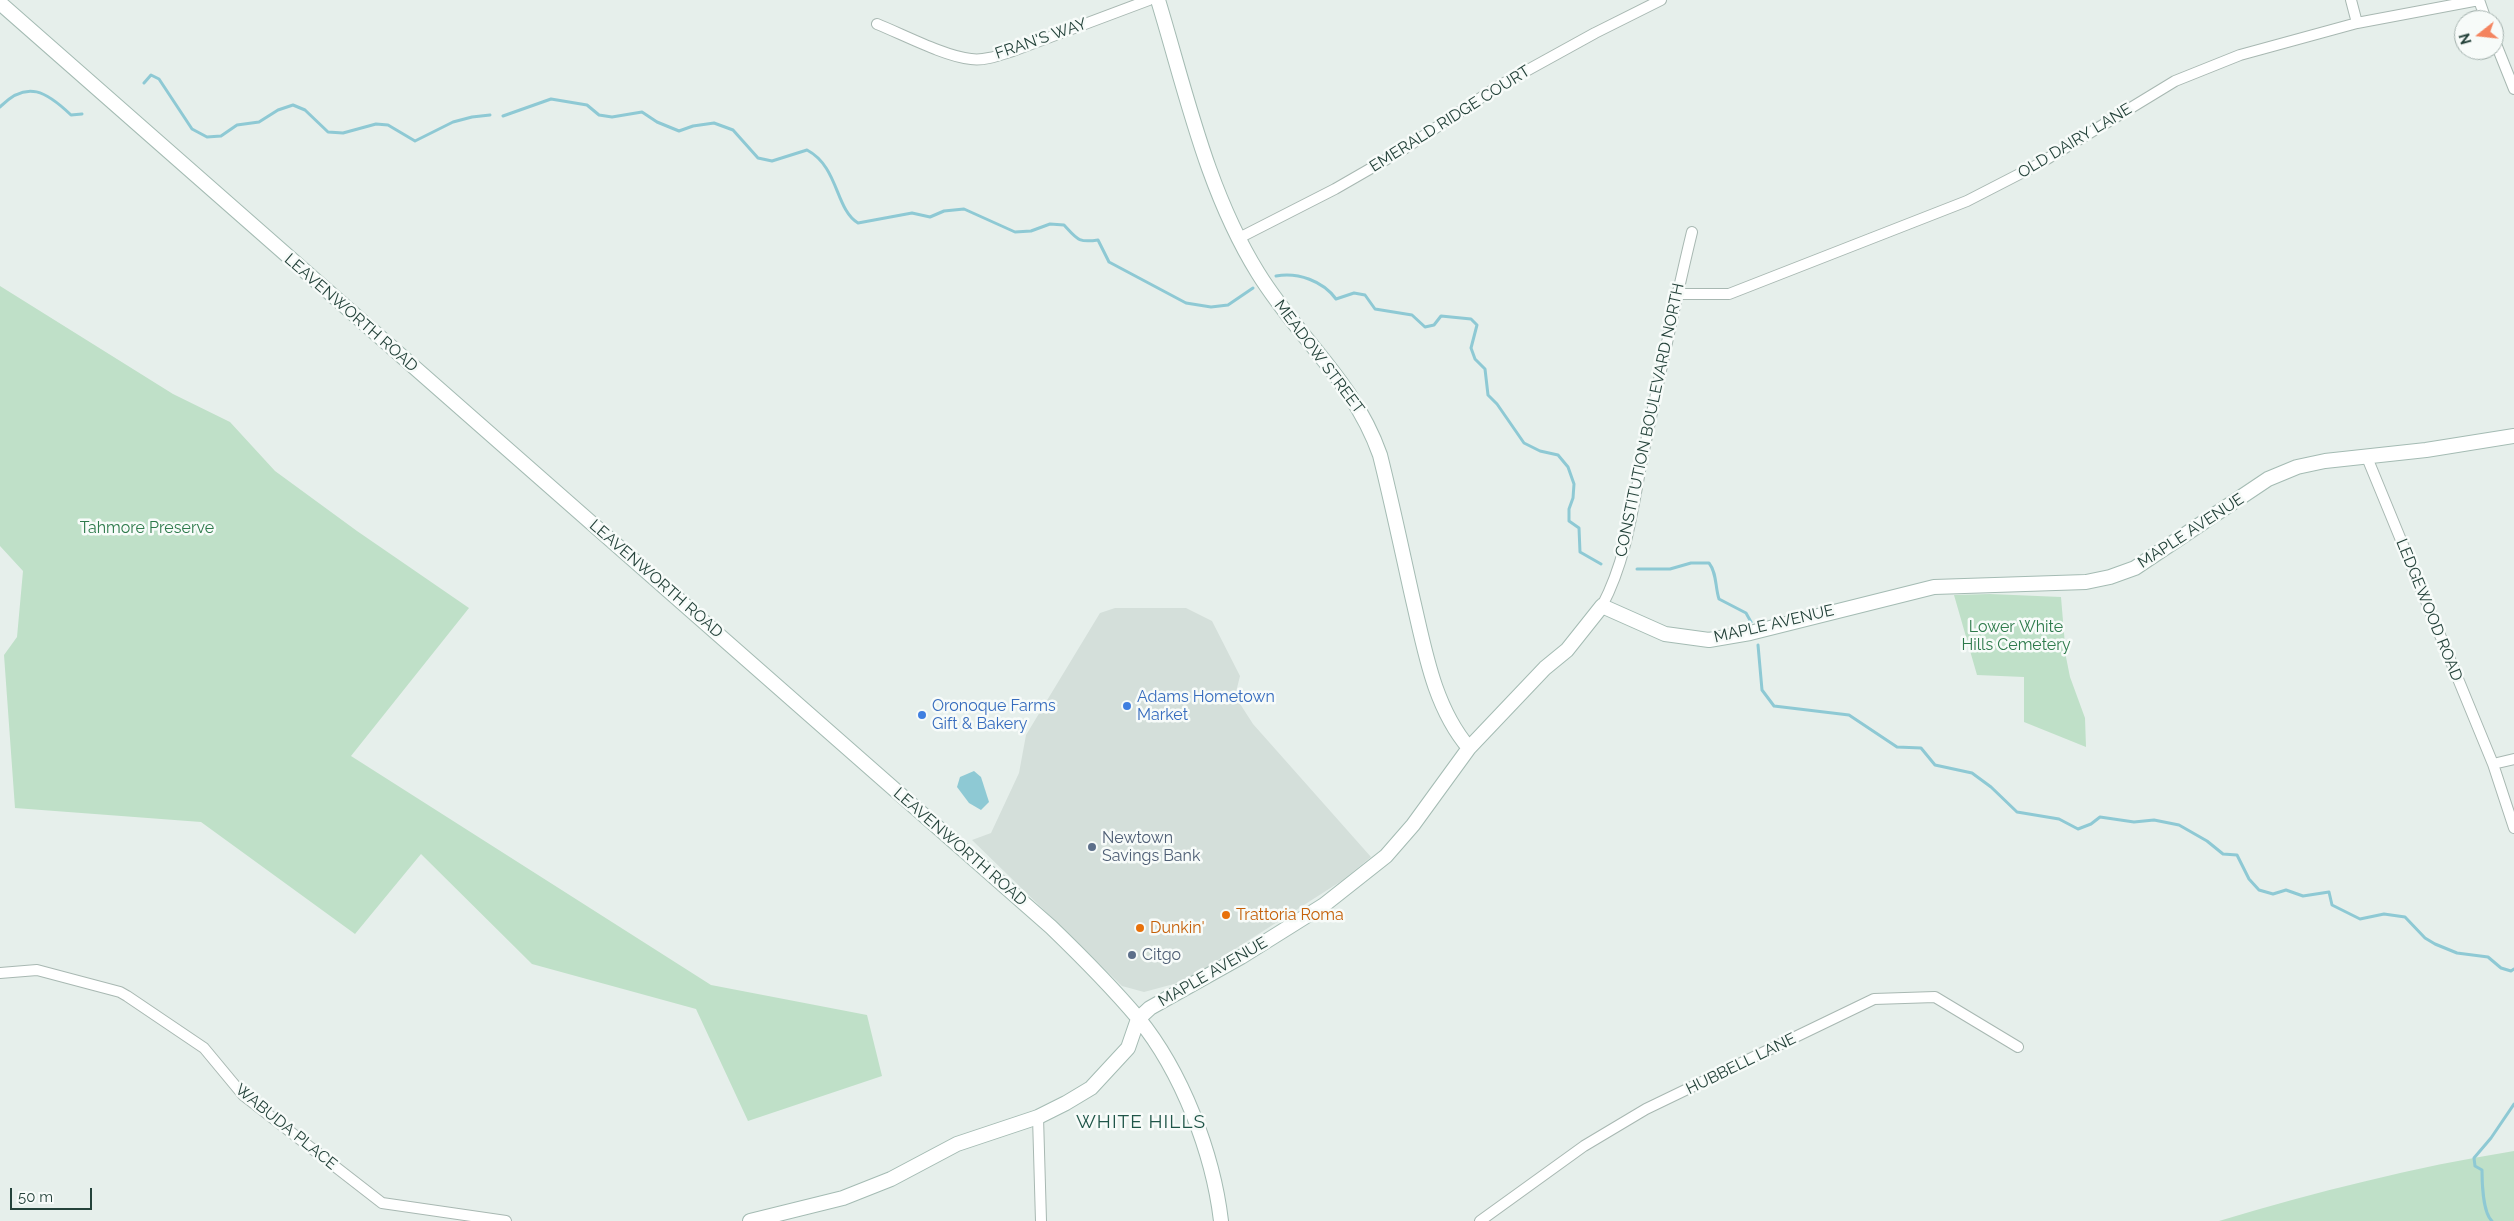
<!DOCTYPE html>
<style>
body{margin:0}
#map{position:relative;width:2514px;height:1221px;overflow:hidden;background:#e6efeb;font-family:Raleway,sans-serif}
canvas{display:block}
.north{position:absolute;left:2454px;top:10px;width:50px;height:50px;box-sizing:border-box;background:#f7fbf9;border:1px solid #a3b1ad;border-radius:50%;rotate:254deg;font-size:14px;font-weight:700;line-height:20px;text-align:center;color:#24423a}
.north::after{content:'';display:block;margin:auto;width:18px;height:22px;background:#f4845f;clip-path:polygon(50% 0,100% 100%,50% 72%,0 100%)}
.scale{position:absolute;left:10px;top:1188px;width:82px;height:22px;box-sizing:border-box;border:2px solid #24423a;border-top:0;padding-left:6px;font-size:15px;line-height:18px;white-space:nowrap;color:#24423a;-webkit-text-stroke:4px #f7fbf9;paint-order:stroke}
</style>
<div id="map">
<canvas width="2514" height="1221"></canvas>
<div class="north">N</div>
<div class="scale">50 m</div>
</div>
<script>
const c = document.querySelector('canvas').getContext('2d');
c.lineJoin = 'round';
function fill(path, color) { c.fillStyle = color; c.fill(path, 'evenodd'); }
function trace(path, color, width, dash) { c.strokeStyle = color; c.lineWidth = width; c.lineCap = dash ? 'butt' : 'round'; c.setLineDash(dash || []); c.stroke(path); }
function label(font, color, halo, rows, align = 'center') {
  c.font = font + ' Raleway,sans-serif'; c.lineWidth = 5; c.setLineDash([]); c.textBaseline = 'middle'; c.strokeStyle = halo; c.fillStyle = color; for (const [text, x, y, turn = 0] of rows) {
    c.save(); c.translate(x, y); c.rotate((+turn || 0) * Math.PI / 180); c.textAlign = isNaN(turn) ? turn : align; if (halo) c.strokeText(text, 0, 0); c.fillText(text, 0, 0); c.restore();
  }
}
const built = new Path2D(`
 M1115 608H1186L1212 621 1240 676 1235 696 1253 724 1371 857 1343 880 1185 981 1144 992 1122 986 972 840 991 833 1019 773 1026 735 1100 613Z`);
const green = new Path2D(`
 M0 286 173 394 230 422 275 471 357 531 469 608 351 756 711 985 867 1015 882 1076 748 1121 696 1009 532 964 421 854 355 934 201 822 15 808 4 655 17 637 23 571 0 546Z
 M1990 594 2061 597 2066 657 2070 677 2085 718 2086 747 2024 722V677L1977 675 1954 595Z
 M2514 1151V1221H2219C2316 1192 2414 1167 2514 1151Z`);
const water = new Path2D(`
 M974 771 981 777 989 802 981 810 969 803 957 787 960 777Z`);
const stream = new Path2D(`
 M144 83 151 75 159 79 192 129 207 137 221 136 237 125 259 122 278 110 293 105 305 110 328 132 343 133 376 124 388 125 415 141 453 122 472 117 490 115
 M0 107C27 79 47 92 71 115L82 114
 M503 116 551 99 587 105 599 115 612 117 642 112 657 122 679 131 693 126 714 123 733 130 758 158 772 161 807 150C839 167 835 209 858 223L912 213 930 217 944 211 964 209 1015 232 1031 231 1050 224 1064 225C1077 239 1078 243 1098 240L1109 262 1186 303 1211 307 1228 305 1253 288
 M1276 276C1298 272 1323 281 1336 299L1354 293 1365 295 1375 309 1412 315 1425 327 1434 325 1441 316 1471 319 1477 325 1471 348 1475 359 1485 369 1488 395 1497 404 1524 443 1540 451 1558 455 1568 467 1574 484 1573 498 1569 509V521L1579 528 1580 552 1601 564
 M1637 569H1670L1691 563H1709C1717 573 1715 587 1719 599L1746 613 1751 622
 M1758 645 1762 690 1774 706 1849 715 1897 747 1921 748 1935 765 1972 773 1991 787 2017 812 2059 819 2078 829 2091 824 2100 817 2134 822 2154 820 2179 825 2207 841 2223 854 2237 855 2249 879 2259 890 2273 894 2286 890 2303 896 2329 892 2332 905 2360 919 2384 914 2405 917 2425 938 2435 944 2457 953 2488 957 2501 968 2511 971 2514 969
 M2492 1221C2483 1213 2482 1182 2482 1170L2475 1166 2474 1158 2491 1138 2514 1104`);
const street = new Path2D(`
 M2351 0 2357 23
 M877 24C902 34 946 57 971 59 985 61 1000 55 1013 51L1149 0
 M2494 39 2514 89
 M1239 238 1335 189 1401 151 1497 87 1595 33 1661 0
 M1677 294H1729L1967 201 2037 165 2175 81 2240 55 2357 23 2479 0 2486 20
 M2366 455 2493 764 2514 828
 M1602 606C1627 559 1633 506 1643 455 1659 381 1674 306 1692 232
 M2493 764 2514 759
 M0 973 37 970 120 992 127 996 204 1048 243 1095 382 1203 506 1221
 M1038 1117 1041 1221
 M1480 1221 1584 1146 1646 1109 1874 999 1935 997 2018 1047`);
const secondary = new Path2D(`
 M1158 0C1186 92 1207 191 1258 273 1298 338 1354 381 1380 455 1392 503 1402 551 1413 600 1425 651 1434 707 1469 748
 M0 3 1051 927C1081 956 1111 986 1138 1018 1182 1072 1213 1153 1221 1221
 M750 1221 843 1198 891 1179 957 1144 1038 1117 1066 1103 1091 1088 1128 1048 1138 1019 1150 1008 1241 957 1324 905 1386 856 1413 825 1469 748 1545 668 1567 650 1602 606 1665 634 1709 640 1750 633 1934 587 2086 582 2110 577 2135 568 2268 479 2297 467 2325 461 2426 450 2514 436`);
const markers = [
 [1127,706,5,"#3f7fe0"],
 [922,715,5,"#3f7fe0"],
 [1092,847,5,"#5c6f8a"],
 [1226,915,5,"#e8710a"],
 [1140,928,5,"#e8710a"],
 [1132,955,5,"#5c6f8a"]
];
const streetNames = [
 ["FRAN'S WAY",1041,39,-19],
 ["EMERALD RIDGE COURT",1450,119,-32],
 ["OLD DAIRY LANE",2075,141,-31],
 ["LEAVENWORTH ROAD",351,313,41],
 ["MEADOW STREET",1319,357,53],
 ["CONSTITUTION BOULEVARD NORTH",1650,420,-78],
 ["MAPLE AVENUE",2191,531,-33],
 ["LEAVENWORTH ROAD",656,579,41],
 ["LEDGEWOOD ROAD",2429,610,68],
 ["MAPLE AVENUE",1774,624,-13],
 ["LEAVENWORTH ROAD",960,847,41],
 ["MAPLE AVENUE",1213,972,-30],
 ["HUBBELL LANE",1741,1064,-26],
 ["WABUDA PLACE",286,1127,39]
];
const parkNames = [
 ["Tahmore Preserve",147,528],
 ["Lower White",2016,627],
 ["Hills Cemetery",2016,645]
];
const shopNames = [
 ["Adams Hometown",1137,697],
 ["Market",1137,715],
 ["Oronoque Farms",932,706],
 ["Gift & Bakery",932,724]
];
const serviceNames = [
 ["Newtown",1102,838],
 ["Savings Bank",1102,856],
 ["Citgo",1142,955]
];
const foodNames = [
 ["Trattoria Roma",1236,915],
 ["Dunkin'",1150,928]
];
const quarterNames = [
 ["WHITE HILLS",1141,1122]
];
fill(built, '#d4dfda');
fill(green, '#bfe0c8');
fill(water, '#8ec9d4');
trace(stream, '#8ec9d4', 3);
trace(street, '#a8b8b2', 12);
trace(secondary, '#a4bbb3', 16);
trace(street, '#fff', 10);
trace(secondary, '#fff', 14);
for (const [x, y, r, color] of markers) { const dot = new Path2D(); dot.arc(x, y, r, 0, 2 * Math.PI); c.fillStyle = color; c.fill(dot); trace(dot, '#f7fbf9', 2); }
label('16px', '#24423a', '#f7fbf9', streetNames);
label('16px', '#2d7a4b', '#f7fbf9', parkNames);
label('16px', '#366cbe', '#f7fbf9', shopNames, 'left');
label('16px', '#4e5e75', '#f7fbf9', serviceNames, 'left');
label('16px', '#c56008', '#f7fbf9', foodNames, 'left');
c.letterSpacing = '1px';
label('19px', '#1f5548', '#f7fbf9', quarterNames);
c.letterSpacing = '0px';
</script>
